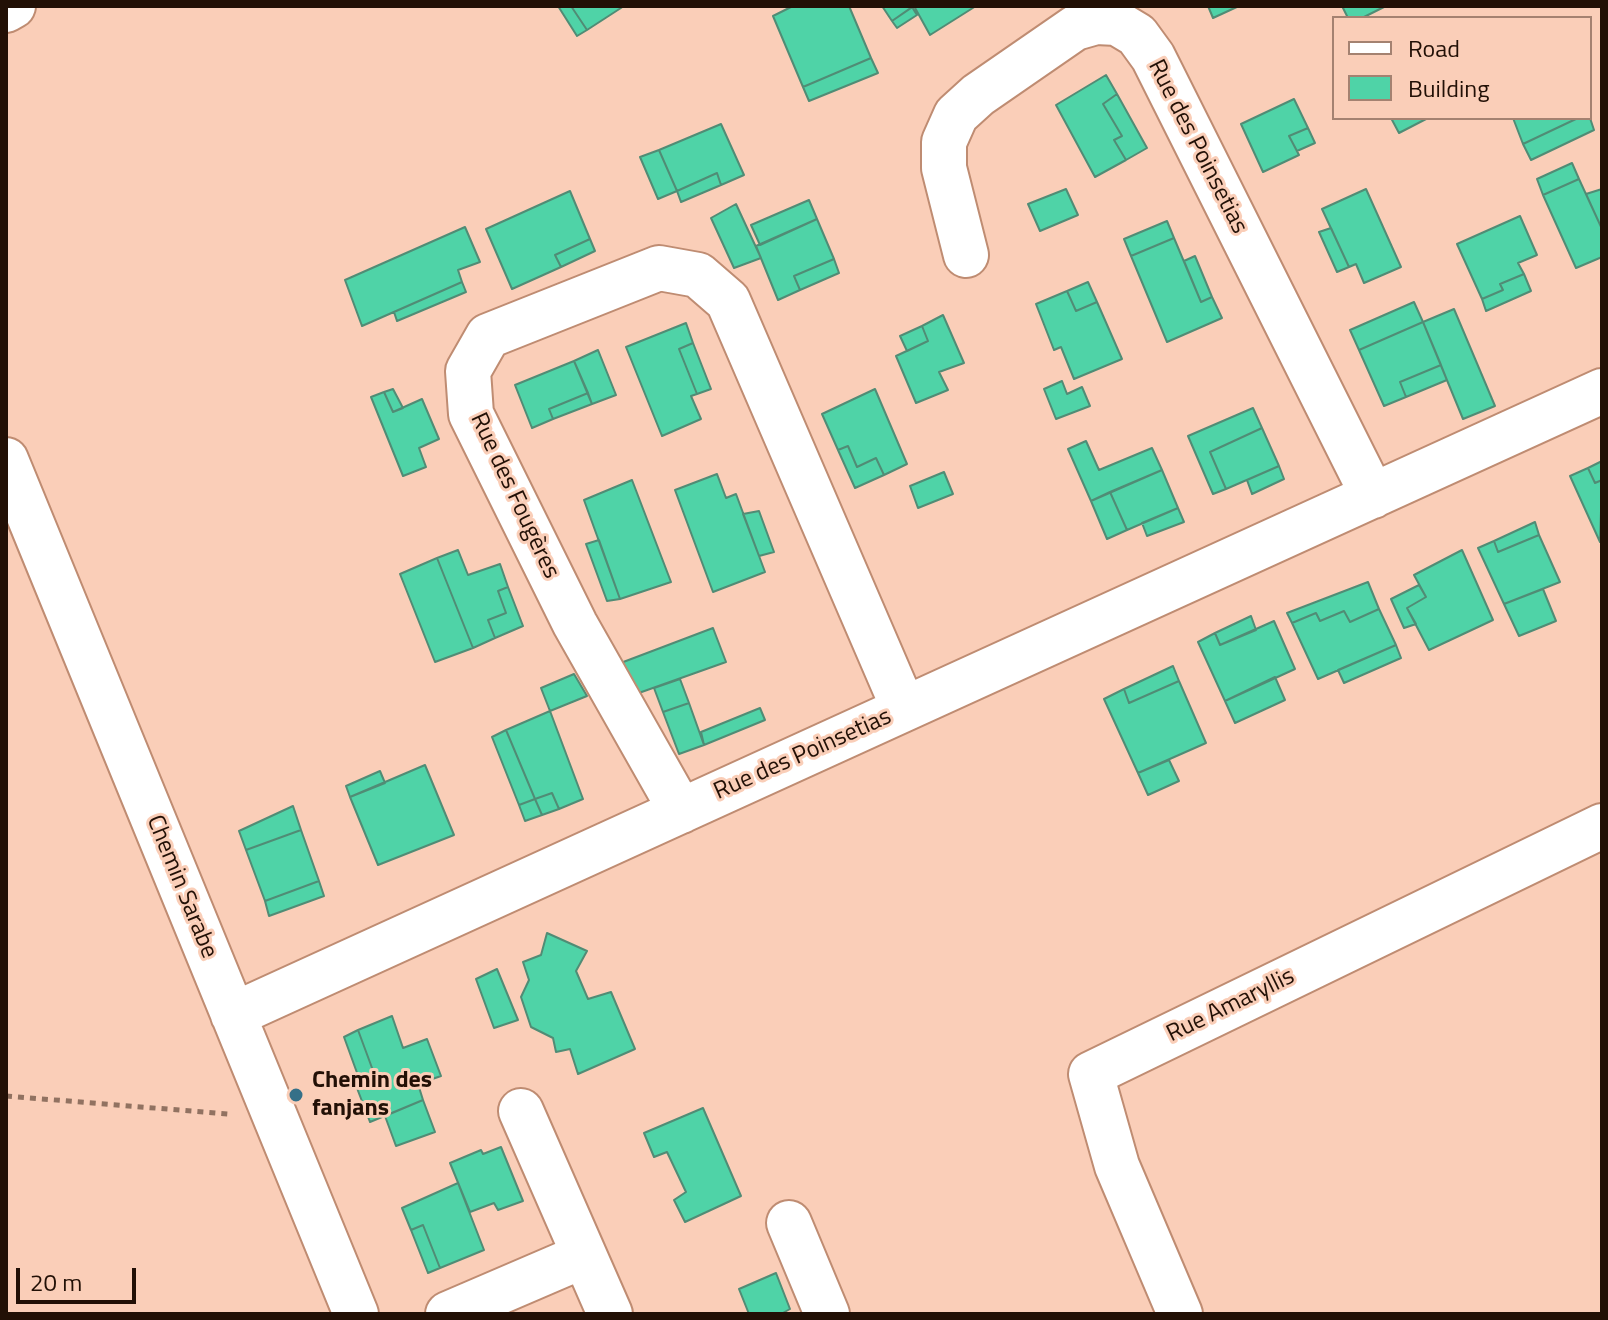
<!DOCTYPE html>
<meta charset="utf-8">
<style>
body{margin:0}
#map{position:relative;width:1608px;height:1320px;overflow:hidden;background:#faceb8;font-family:"Titillium Web",sans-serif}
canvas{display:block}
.frame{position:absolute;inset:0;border:8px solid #221006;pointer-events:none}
.legend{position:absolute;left:1332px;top:16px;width:260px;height:104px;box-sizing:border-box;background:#faceb8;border:2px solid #a48271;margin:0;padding:10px 14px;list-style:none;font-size:24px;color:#221006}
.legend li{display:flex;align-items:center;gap:16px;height:40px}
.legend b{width:40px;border:2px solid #a48271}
.scale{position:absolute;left:16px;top:1268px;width:120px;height:36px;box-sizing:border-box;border:4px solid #221006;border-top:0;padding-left:10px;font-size:24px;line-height:28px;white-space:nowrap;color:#221006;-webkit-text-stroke:6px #faceb8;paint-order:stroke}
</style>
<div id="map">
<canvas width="1608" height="1320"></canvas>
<div class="frame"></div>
<ul class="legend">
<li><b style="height:10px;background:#fff"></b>Road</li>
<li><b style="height:22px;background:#4fd3a7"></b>Building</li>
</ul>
<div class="scale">20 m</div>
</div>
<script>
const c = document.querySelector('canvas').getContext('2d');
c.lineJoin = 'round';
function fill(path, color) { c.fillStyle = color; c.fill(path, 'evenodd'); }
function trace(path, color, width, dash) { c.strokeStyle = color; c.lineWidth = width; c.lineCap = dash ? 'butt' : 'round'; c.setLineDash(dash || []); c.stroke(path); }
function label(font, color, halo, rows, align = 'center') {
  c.font = font + ' "Titillium Web",sans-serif'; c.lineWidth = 6; c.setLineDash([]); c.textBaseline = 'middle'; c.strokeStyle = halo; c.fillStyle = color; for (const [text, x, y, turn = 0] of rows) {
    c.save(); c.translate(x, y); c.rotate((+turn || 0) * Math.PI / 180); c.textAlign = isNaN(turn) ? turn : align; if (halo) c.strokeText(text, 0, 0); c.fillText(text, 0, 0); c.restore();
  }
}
const building = new Path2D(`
 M558 6H571L587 30 577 36Z
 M571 6H624L587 30Z
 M793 6H849L871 58 803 87 773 16Z
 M882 6H914L892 21Z
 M914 6H976L930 35Z
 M1208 6H1239L1213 18Z
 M1342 6H1386L1362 18H1348Z
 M912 7 917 15 897 28 892 21Z
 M871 58 878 73 809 101 803 87Z
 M1106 75 1117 94 1103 104 1122 136 1114 140 1126 160 1095 177 1056 105Z
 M1117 94 1147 148 1126 160 1114 140 1122 136 1103 104Z
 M1294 99 1308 128 1289 136 1299 155 1263 172 1241 124Z
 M1391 118H1428L1399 133Z
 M1513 118H1578L1523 144Z
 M1578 118H1590L1594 130 1531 160 1523 144Z
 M721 124 744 175 721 185 717 173 677 191 659 150Z
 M1308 128 1315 143 1297 151 1289 136Z
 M659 150 677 191 658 199 640 157Z
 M1572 163 1579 179 1543 195 1537 179Z
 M717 173 721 185 681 202 677 191Z
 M1579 179 1602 229V257L1576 268 1543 195Z
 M1066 189 1078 215 1040 231 1028 204Z
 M1366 189 1401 267 1364 283 1356 264 1349 267 1322 209Z
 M1602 189V229L1586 194Z
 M570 191 590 239 555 255 561 267 512 289 486 229Z
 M809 200 817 219 760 245 751 225Z
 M736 204 761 258 734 268 711 218Z
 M1520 216 1537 255 1518 263 1524 274 1500 284 1503 290 1482 299 1457 244Z
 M817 219 834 259 794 276 800 290 778 300 756 246Z
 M1167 221 1174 238 1131 256 1124 239Z
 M465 227 480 262 458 270 462 282 362 326 345 280Z
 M1331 228 1349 267 1337 272 1319 232Z
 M1174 238 1201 302 1212 297 1222 318 1167 342 1131 256Z
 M590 239 595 251 561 267 555 255Z
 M1195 256 1212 297 1201 302 1184 261Z
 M834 259 839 273 800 290 794 276Z
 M1524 274 1531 291 1486 311 1482 299 1503 290 1500 284Z
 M462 282 466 292 397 321 394 312Z
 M1088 282 1097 302 1076 311 1067 291Z
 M1067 291 1076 311 1097 302 1122 359 1074 379 1061 347 1054 350 1036 304Z
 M1414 302 1423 322 1359 350 1350 330Z
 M1454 309 1495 406 1463 419 1423 322Z
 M943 315 964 363 939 372 948 390 916 403 896 356 928 341 922 326Z
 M1423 322 1441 365 1400 382 1406 397 1384 406 1359 350Z
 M686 323 693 343 679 349 697 394 691 396 701 419 662 436 626 347Z
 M922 326 928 341 907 351 900 336Z
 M693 343 711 389 697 394 679 349Z
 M598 350 616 395 592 404 574 361Z
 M574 361 588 393 549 409 553 419 532 428 515 385Z
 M1441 365 1447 380 1406 397 1400 382Z
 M1062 381 1067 394 1082 387 1090 406 1056 419 1044 389Z
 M393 389 403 408 393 412 384 392Z
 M875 389 907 464 884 475 876 458 857 467 848 446 838 450 822 414Z
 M384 392 393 412 422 399 439 439 419 448 426 467 403 476 371 397Z
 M588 393 592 404 553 419 549 409Z
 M1253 408 1262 428 1210 452 1226 489 1213 494 1188 436Z
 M1262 428 1279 466 1226 489 1210 452Z
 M1086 441 1099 470 1152 448 1162 470 1091 501 1068 449Z
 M848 446 857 467 876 458 884 475 855 488 838 450Z
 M1602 461V480L1595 483 1588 468Z
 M1279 466 1284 479 1252 494 1247 480Z
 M1588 468 1595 483 1602 480 1600 542 1570 476Z
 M1162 470 1178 508 1127 530 1110 492Z
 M944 472 953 494 918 508 910 486Z
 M717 474 726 498 736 494 765 572 713 592 675 490Z
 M632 480 671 582 620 599 584 500Z
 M1110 492 1127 530 1107 539 1091 501Z
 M1178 508 1184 522 1147 536 1142 523Z
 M759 511 774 552 759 556 743 514Z
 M1535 522 1539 535 1498 552 1494 541Z
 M1539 535 1560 582 1504 604 1478 548 1494 541 1498 552Z
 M599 540 620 599 607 601 586 544Z
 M458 550 468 575 500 564 508 587 498 591 506 613 488 620 495 638 473 648 437 558Z
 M1462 550 1493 620 1429 650 1407 608 1426 597 1414 575Z
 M437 558 473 648 435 662 400 574Z
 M1368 582 1379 609 1350 622 1344 611 1320 621 1316 613 1292 623 1287 613Z
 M1419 585 1426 597 1407 608 1416 624 1404 628 1391 599Z
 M508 587 523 626 495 638 488 620 506 613 498 591Z
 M1543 589 1556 621 1519 636 1504 604Z
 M1379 609 1396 645 1318 679 1292 623 1316 613 1320 621 1344 611 1350 622Z
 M1251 616 1256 630 1220 645 1215 633Z
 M1274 621 1295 669 1225 701 1198 642 1215 633 1220 645Z
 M713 628 726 662 636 694 618 664Z
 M1396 645 1401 658 1344 683 1338 670Z
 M1173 666 1179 681 1129 703 1124 689Z
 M574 674 587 696 550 711 541 688Z
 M1275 677 1285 700 1235 723 1225 701Z
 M680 679 689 703 663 712 654 688Z
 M1179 681 1206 743 1138 773 1104 699 1124 689 1129 703Z
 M689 703 704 745 679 754 663 712Z
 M760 708 765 720 704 745 701 732Z
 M550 711 583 799 559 809 552 793 535 799 506 730Z
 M506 730 535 799 519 805 492 737Z
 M1169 760 1179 781 1148 795 1138 773Z
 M425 765 454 835 378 865 350 797Z
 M380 771 385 783 350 797 346 786Z
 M552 793 559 809 542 815 535 799Z
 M535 799 542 815 525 821 519 805Z
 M293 806 301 830 246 850 239 831Z
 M301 830 319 881 265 901 246 850Z
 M319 881 324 896 269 916 265 901Z
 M547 933 587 951 576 971 588 999 611 992 635 1049 578 1074 570 1049 556 1052 553 1038 531 1027 521 997 529 980 523 962 541 955Z
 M497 969 518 1020 494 1028 476 979Z
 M392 1016 403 1048 427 1039 441 1076 418 1084 423 1100 370 1122 355 1083 375 1076 358 1030Z
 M358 1030 375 1076 360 1081 344 1037Z
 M423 1100 435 1132 396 1146 385 1116Z
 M703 1108 741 1196 685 1222 674 1200 686 1192 667 1152 654 1157 644 1133Z
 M501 1147 523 1201 498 1210 494 1203 470 1212 450 1163 481 1150 483 1154Z
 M458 1183 484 1250 440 1268 423 1225 411 1230 402 1208Z
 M423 1225 440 1268 428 1273 411 1230Z
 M776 1273 790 1309 781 1314H749L739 1289Z`);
const path = new Path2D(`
 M6 1096 228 1114`);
const minor = new Path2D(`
 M6 10 13 6
 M966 255 944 168V142L956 115 978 95 1075 28 1096 22 1117 23 1137 35 1153 57 1373 496
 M6 460 356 1314
 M681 811 575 624 471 414 468 371 488 336 659 268 698 275 728 301 904 709
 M233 1015 1602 391
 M521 1111 610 1314
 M789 1223 827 1314
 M448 1314 583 1256
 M1180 1314 1117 1166 1091 1074 1602 826`);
const markers = [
 [296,1095,8,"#357088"]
];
const streetNames = [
 ["Rue des Poinsetias",1197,147,63],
 ["Rue des Fougères",514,496,65],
 ["Rue des Poinsetias",803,755,-24],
 ["Chemin Sarabe",181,887,68],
 ["Rue Amaryllis",1231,1006,-26]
];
const poiNames = [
 ["Chemin des",312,1081],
 ["fanjans",312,1109]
];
fill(building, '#4fd3a7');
trace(building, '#508c75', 2);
trace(minor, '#bf8c72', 48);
trace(path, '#917261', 5, [6, 6]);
trace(minor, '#fff', 44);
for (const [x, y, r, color] of markers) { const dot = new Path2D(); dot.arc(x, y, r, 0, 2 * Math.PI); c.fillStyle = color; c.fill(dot); trace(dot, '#faceb8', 3); }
label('24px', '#221006', '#faceb8', streetNames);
label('bold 24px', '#221006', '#faceb8', poiNames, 'left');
</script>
